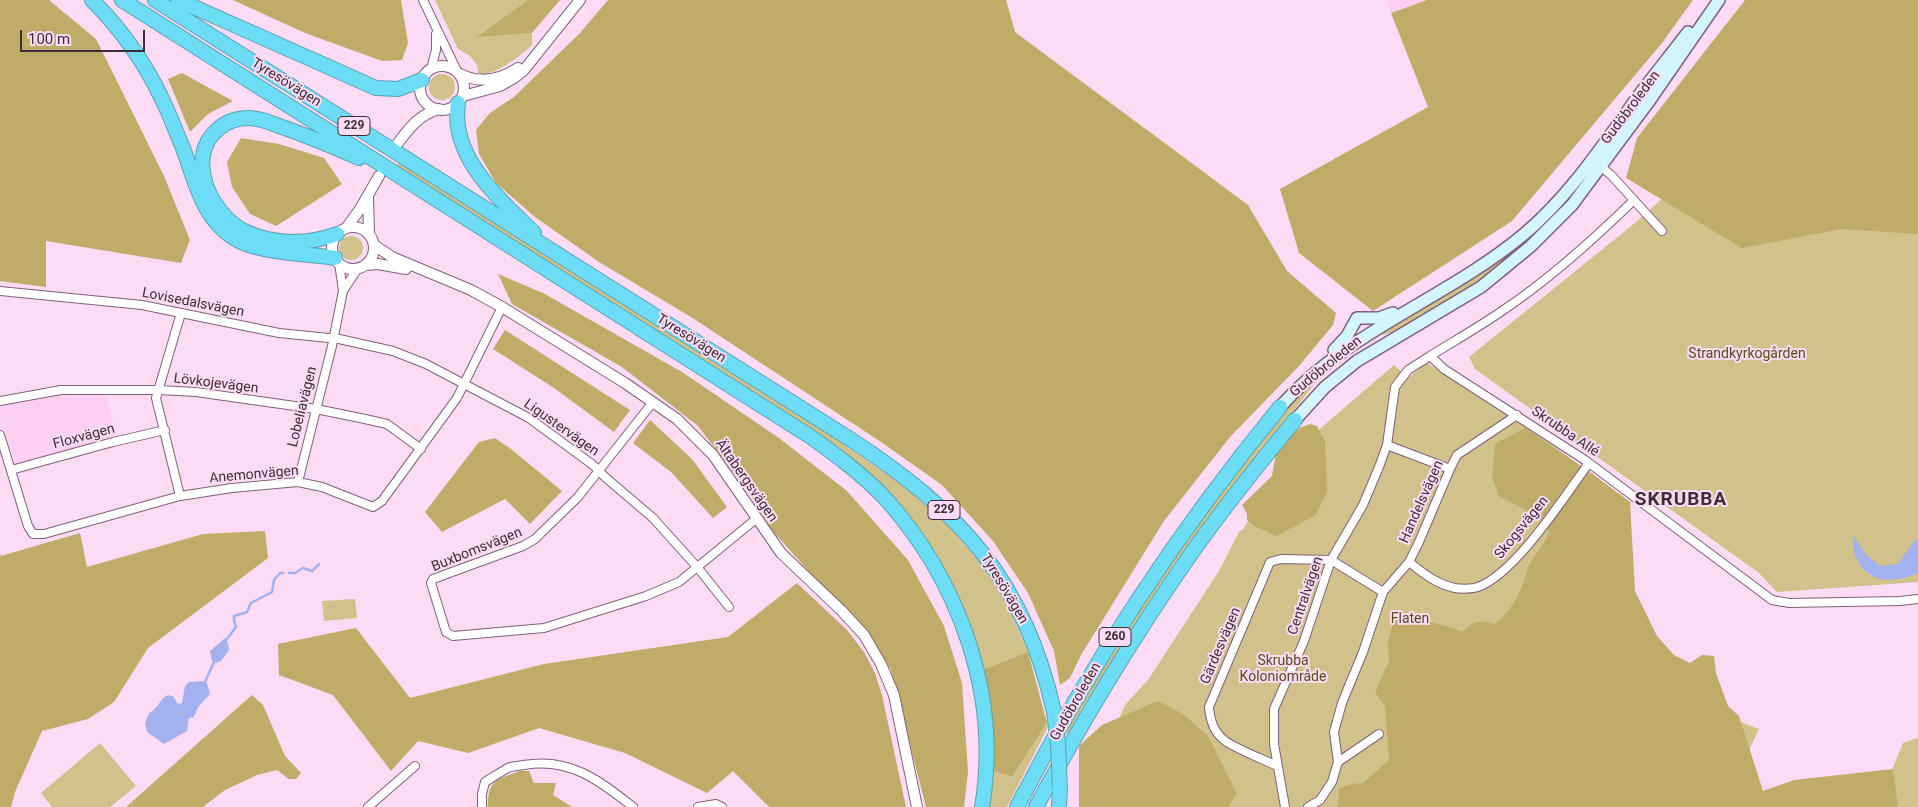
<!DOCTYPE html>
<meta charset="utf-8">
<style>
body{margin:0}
#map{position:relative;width:1918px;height:807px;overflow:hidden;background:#fbdcf4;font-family:Roboto,sans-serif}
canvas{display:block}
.scale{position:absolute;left:20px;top:30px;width:125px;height:22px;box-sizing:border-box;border:2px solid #3c2e39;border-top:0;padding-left:6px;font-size:15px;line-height:18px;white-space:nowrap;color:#3c2e39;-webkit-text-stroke:4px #fbdcf4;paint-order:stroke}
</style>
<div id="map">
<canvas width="1918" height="807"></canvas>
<div class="scale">100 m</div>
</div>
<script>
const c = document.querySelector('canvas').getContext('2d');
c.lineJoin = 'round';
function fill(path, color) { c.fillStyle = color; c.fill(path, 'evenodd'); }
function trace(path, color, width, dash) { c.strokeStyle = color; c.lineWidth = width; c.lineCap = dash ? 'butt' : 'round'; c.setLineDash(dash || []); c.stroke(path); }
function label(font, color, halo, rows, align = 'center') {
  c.font = font + ' Roboto,sans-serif'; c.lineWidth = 4; c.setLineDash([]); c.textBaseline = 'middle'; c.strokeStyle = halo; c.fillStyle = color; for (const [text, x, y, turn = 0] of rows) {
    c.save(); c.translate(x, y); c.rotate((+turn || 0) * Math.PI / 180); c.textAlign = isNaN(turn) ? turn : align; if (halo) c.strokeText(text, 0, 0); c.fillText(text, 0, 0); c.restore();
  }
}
const built = new Path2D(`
 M1386 0H1427L1391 13Z
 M62 392H105L117 436 15 465 0 417V407Z`);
const green = new Path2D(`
 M435 0H528L477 36 532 33V45C515 60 501 71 479 76L477 65 470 56 458 49Z
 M1918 0V582L1777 592 1759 573 1475 369 1469 357 1635 223 1676 186Z
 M429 87a13 13 0 1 1 26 0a13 13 0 1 1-26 0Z
 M400 162 824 431 901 484 946 523 982 565 1009 608 1028 652 984 669 964 609 945 570 913 522 876 480 840 449 397 166Z
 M339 248a12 12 0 1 1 24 0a12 12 0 1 1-24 0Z
 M1527 241 1528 243 1481 281 1401 329 1390 333 1375 336 1388 325 1471 280Z
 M1354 349 1319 378 1174 564 1129 633 1067 736 1066 728 1124 631 1207 510 1280 415 1318 376Z
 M1427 363 1515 418 1586 470 1620 597 1699 706 1759 729 1722 807H1098L1099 764 1125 705 1148 680 1219 571 1239 532 1244 528 1254 511 1321 428 1394 365 1408 378Z
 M355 599 357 618 324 621 322 601Z
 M1047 723 1048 727 1007 807H988L994 761V771L1012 777Z
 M1918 738V807H1886L1892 770 1903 743Z
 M100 743 136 786 110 807H52L41 793Z`);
const forest = new Path2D(`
 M0 0H49L96 39 164 176 190 240 181 263 46 241V287L0 281Z
 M233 0H401L408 43 402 60 382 61 305 33Z
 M528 0H560L532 33 476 37Z
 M608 0H1006L1015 32 1248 205 1287 271 1336 313 1333 325 1299 366 1230 437 1164 521 1081 655 1070 678 1060 685 1054 651 1028 593 993 541 942 485 881 442 691 317 599 262 535 217 496 183 479 154 476 130 490 113 515 96 580 33Z
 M1427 0H1693L1662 43 1512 221 1373 311 1299 253 1280 189 1428 107 1391 13Z
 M1745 0H1918V234L1841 229 1742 248 1626 178 1637 138Z
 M182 73 233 101 208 114 190 132 168 79Z
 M241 138 279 144 324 158 342 184 276 226 250 214 232 187 227 162Z
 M498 274 543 293 682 372 779 438 847 491 908 560 944 626 962 683 968 772 964 807H926L891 670 872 638 862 625 812 575 772 530 749 493 698 426 622 367 512 304Z
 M505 330 630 410 614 432 554 388 493 349Z
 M650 420 692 459 727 507 713 518 671 472 633 443Z
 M1310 424 1317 426 1325 441 1327 492 1316 515 1276 536 1254 526 1247 520V514L1242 505 1272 476 1276 453 1299 428Z
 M1525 428 1590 472 1630 502 1635 591 1657 636 1674 655 1690 663 1702 655 1714 656 1716 673 1728 706 1739 716 1763 791 1794 780 1893 769 1898 807H1338L1339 788 1352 784 1363 783 1389 760 1385 706 1375 692 1389 661 1388 641 1393 623 1399 614C1414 614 1415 618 1427 621 1441 625 1448 625 1462 632 1475 621 1478 620 1495 624 1509 613 1518 598 1524 581 1526 576 1527 571 1529 566 1534 555 1546 543 1549 532L1538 516 1499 496 1492 477 1495 444Z
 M495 438 511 449 562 491 530 524 505 499 442 532 425 512 479 442Z
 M265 531 268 558 148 648 114 702 88 719 42 731 15 792 11 807H0V553L1 556 80 533 87 567 203 534Z
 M797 583 847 630 864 652 875 673 882 695 906 807H769L733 771 707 793 625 753 539 728 468 753 418 741 391 771 333 695 279 675 278 644 356 628 410 698 544 664 728 637Z
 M1028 652 1047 723 1012 777 994 771 991 716 984 669Z
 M252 695 263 705 285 756 301 773 296 779H289L277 770 257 775 225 790 203 807H126Z
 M1158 701 1183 714 1208 736 1237 794 1228 807H1079V746L1102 725Z
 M520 771H529L534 783H556L553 795 572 807H488C487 780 498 779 520 771Z`);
const water = new Path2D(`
 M1853 535 1866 555 1880 566 1898 564 1914 541 1918 539V573C1894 584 1866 584 1855 555 1853 549 1853 541 1853 535Z
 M225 638 227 639 229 650 221 661 215 663 212 661 210 651Z
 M202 681 207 683 210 694 198 707 194 717 189 718 187 731 164 744 147 732 145 723 149 713C159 708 159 699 168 695L174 697 177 703 180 704 182 703 185 686 189 682Z`);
const stream = new Path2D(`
 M289 573H295L303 568 312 571 319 564
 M227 639 236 627 234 620V616L247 612 251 603 272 592 274 580 280 573H283
 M205 682 214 662`);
const minor = new Path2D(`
 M423 0 457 71
 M431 69 436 50V34
 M1598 164 1611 175 1662 231
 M1634 200C1593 240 1550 279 1502 311 1479 327 1454 341 1430 356L1444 369 1585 460 1772 600 1789 603 1900 601 1918 599
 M339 263 343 291
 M0 291 142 305 279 333 339 339 393 351 426 364 529 418 593 465 605 477 653 518 698 568 729 607
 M0 401 61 390H159L196 392 316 409 365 419 387 424 421 449
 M653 402 578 497 535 539 523 546 433 579 431 583 446 632 453 636 544 628 646 596 679 582 756 519
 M0 435 28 526 33 534H44L180 496 232 488 298 482 322 487 373 507 382 501 457 398 502 307
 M1387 445 1450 469
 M11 470 113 442 165 430
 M298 482 332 346 343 291 358 268
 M180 496 156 398 181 313
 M1409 562C1423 573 1436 584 1455 588 1461 589 1472 589 1478 587 1516 573 1564 497 1589 463
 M1338 762 1334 732 1342 703 1363 652 1383 592 1409 562 1419 542 1450 469 1457 455 1517 415
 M1277 766C1265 760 1231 747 1223 739 1213 731 1210 719 1209 707L1270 562 1281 559 1331 560 1383 592
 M368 807 415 766
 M482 807V794L485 782C492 778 500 772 508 768 513 766 519 766 524 765 569 757 599 780 633 807
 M698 807 716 804 722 807
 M1285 807 1274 744V709L1304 641 1331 560 1363 505 1379 467 1387 445 1395 387 1408 370 1430 356
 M1308 807 1320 800 1332 782 1338 762 1379 734`);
const tertiary = new Path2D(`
 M420 88a22 22 0 1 1 44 0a22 22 0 1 1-44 0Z
 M460 74C480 84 500 80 518 68
 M463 96 500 86 514 78 524 70 580 0
 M398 143C410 127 419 115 439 109
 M368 197 369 234
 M332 248a21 21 0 1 1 42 0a21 21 0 1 1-42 0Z
 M347 227 360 209 379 176
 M374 245 392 257 471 290 502 307 625 383 677 419 713 455 781 553 841 610 864 635 881 664 894 695 917 807
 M365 265 378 264 406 269`);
const secondary = new Path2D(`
 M1334 350 1347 336 1357 318H1379L1393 313
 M1280 407C1348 330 1446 299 1523 235 1570 196 1604 143 1639 95 1655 74 1672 53 1688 32
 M1295 420 1325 387 1357 361 1481 287 1531 246 1572 205 1650 100 1719 0`);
const motorway = new Path2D(`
 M92 0C120 28 145 63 162 99 170 115 176 132 183 148 196 184 204 224 241 242 265 253 308 254 335 258
 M122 0 811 437C836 455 862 474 884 497 959 580 1001 695 982 807
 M155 0 850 439C960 511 1025 580 1054 712
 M178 0 376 88 398 89 422 80
 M458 103C450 158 499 198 534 233
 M337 234C307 245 274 245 244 231 211 214 184 158 218 129 226 122 237 118 249 118 260 118 271 123 282 127 308 136 334 147 359 158
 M1017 807C1090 665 1179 530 1280 407
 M1036 807C1082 722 1131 640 1186 561 1220 512 1257 466 1295 420
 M1059 807 1060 788`);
const motorwayBridge = new Path2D(`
 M1054 712 1058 743 1060 788`);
const shields = [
 [354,126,32],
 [944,510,32],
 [1115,637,32]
];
const shieldNames = [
 ["229",354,126],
 ["229",944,510],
 ["260",1115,637]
];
const streetNames = [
 ["Tyresövägen",286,83,32],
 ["Gudöbroleden",1631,108,-53],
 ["Lovisedalsvägen",193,303,11],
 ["Tyresövägen",691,339,32],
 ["Gudöbroleden",1326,367,-39],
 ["Lövkojevägen",216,384,7],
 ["Lobeliavägen",303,407,-76],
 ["Ligustervägen",561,428,35],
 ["Skrubba Allé",1565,432,34],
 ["Floxvägen",84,437,-15],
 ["Anemonvägen",254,475,-5],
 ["Ältabergsvägen",746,481,55],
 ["Handelsvägen",1422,502,-66],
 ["Skogsvägen",1522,528,-51],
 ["Buxbomsvägen",477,550,-22],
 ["Tyresövägen",1004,589,59],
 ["Centralvägen",1306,596,-71],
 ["Gärdesvägen",1221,646,-67],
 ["Gudöbroleden",1076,702,-60]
];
const parkNames = [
 ["Strandkyrkogården",1747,354],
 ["Flaten",1410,619],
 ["Skrubba",1283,661],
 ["Koloniområde",1283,677]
];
const districtNames = [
 ["SKRUBBA",1681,500]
];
fill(built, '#fdcff3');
fill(green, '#d1c18b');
fill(forest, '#bfac69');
fill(water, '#a3b2ef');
trace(stream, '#a3b2ef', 2.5);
trace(minor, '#81607a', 10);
trace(tertiary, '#81607a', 12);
trace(secondary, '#81607a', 14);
trace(motorway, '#5ca0b3', 16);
trace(minor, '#fff', 8);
trace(tertiary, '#fff', 10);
trace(secondary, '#d3f5fc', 11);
trace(motorway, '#6dddf5', 14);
trace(motorwayBridge, '#5ca0b3', 16, []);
trace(motorwayBridge, '#6dddf5', 14);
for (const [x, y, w] of shields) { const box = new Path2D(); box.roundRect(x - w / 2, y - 9.5, w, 19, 4); c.fillStyle = '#fbdcf4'; c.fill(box); trace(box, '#3c2e39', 1); }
label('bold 12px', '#3c2e39', null, shieldNames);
label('14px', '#3c2e39', '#fbdcf4', streetNames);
label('14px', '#594b18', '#fbdcf4', parkNames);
c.letterSpacing = '1px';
label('bold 19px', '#3c2e39', '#fbdcf4', districtNames);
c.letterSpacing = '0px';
</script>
